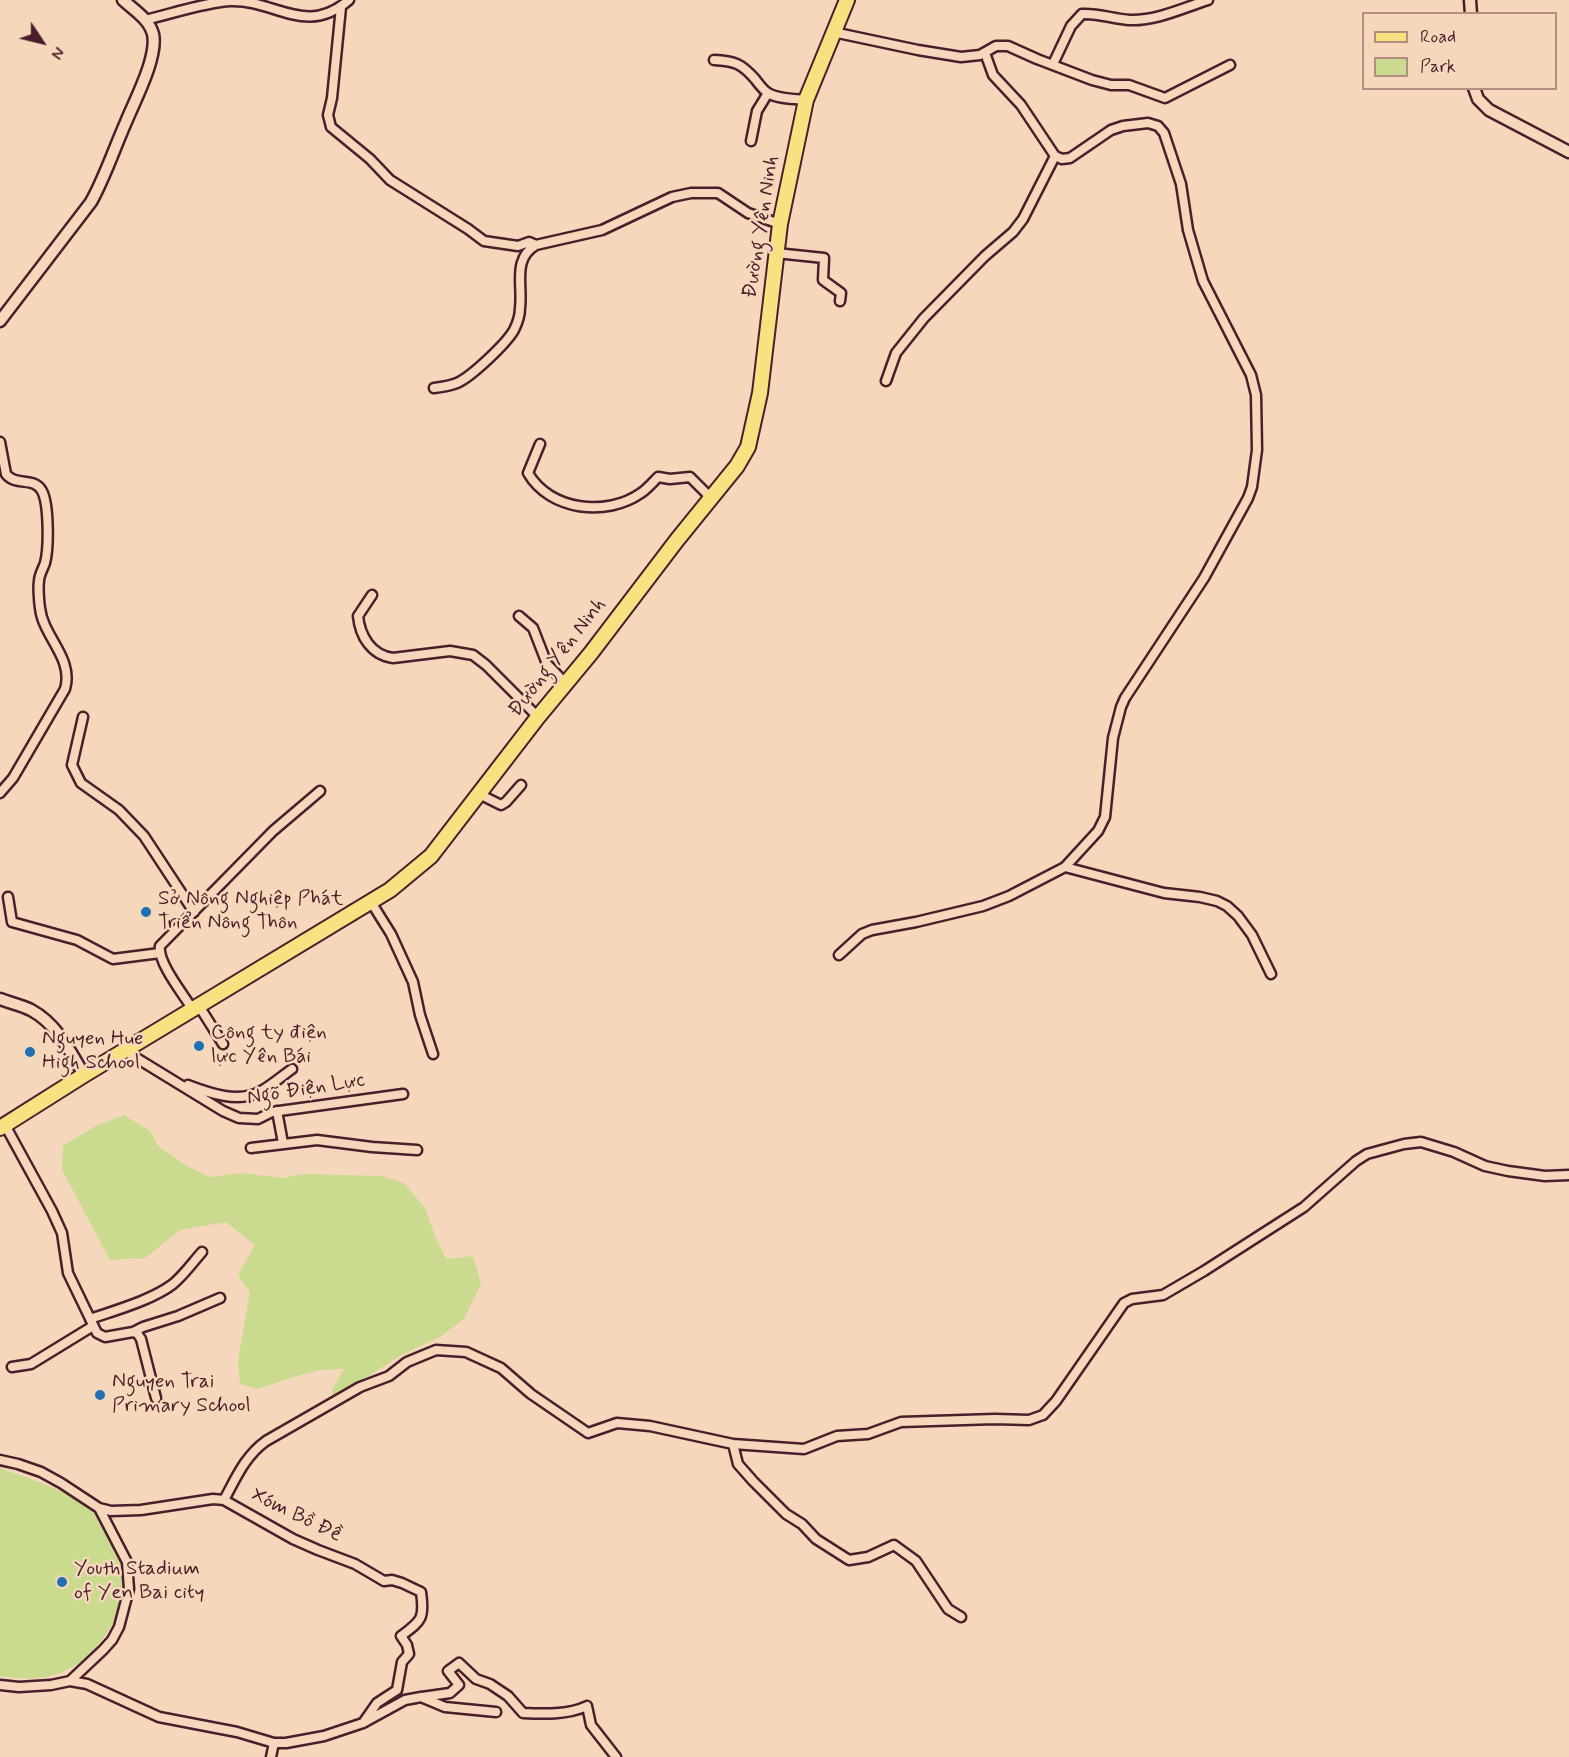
<!DOCTYPE html>
<meta charset="utf-8">
<style>
body{margin:0}
#map{position:relative;width:1569px;height:1757px;overflow:hidden;background:#f5d8bb;font-family:Mynerve,sans-serif}
canvas{display:block}
.legend{position:absolute;left:1362px;top:12px;width:195px;height:78px;box-sizing:border-box;background:#f5d8bb;border:2px solid #b18e81;margin:0;padding:8px 10px;list-style:none;font-size:18px;color:#4a1f2b}
.legend li{display:flex;align-items:center;gap:12px;height:30px}
.legend b{width:30px;border:2px solid #b18e81}
.north{position:absolute;left:12px;top:12px;width:60px;height:60px;-webkit-text-stroke:4px #f5d8bb;paint-order:stroke;rotate:125deg;font-size:16px;font-weight:700;line-height:24px;text-align:center;color:#4a1f2b}
.north::after{content:'';display:block;margin:auto;width:21px;height:27px;background:#4a1f2b;clip-path:polygon(50% 0,100% 100%,50% 72%,0 100%)}
</style>
<div id="map">
<canvas width="1569" height="1757"></canvas>
<ul class="legend">
<li><b style="height:8px;background:#f7e281"></b>Road</li>
<li><b style="height:16px;background:#cada8f"></b>Park</li>
</ul>
<div class="north">N</div>
</div>
<script>
const c = document.querySelector('canvas').getContext('2d');
c.lineJoin = 'round';
function fill(path, color) { c.fillStyle = color; c.fill(path, 'evenodd'); }
function trace(path, color, width, dash) { c.strokeStyle = color; c.lineWidth = width; c.lineCap = dash ? 'butt' : 'round'; c.setLineDash(dash || []); c.stroke(path); }
function label(font, color, halo, rows, align = 'center') {
  c.font = font + ' Mynerve,sans-serif'; c.lineWidth = 5; c.setLineDash([]); c.textBaseline = 'middle'; c.strokeStyle = halo; c.fillStyle = color; for (const [text, x, y, turn = 0] of rows) {
    c.save(); c.translate(x, y); c.rotate((+turn || 0) * Math.PI / 180); c.textAlign = isNaN(turn) ? turn : align; if (halo) c.strokeText(text, 0, 0); c.fillText(text, 0, 0); c.restore();
  }
}
const green = new Path2D(`
 M124 1115 150 1131 158 1146 187 1166 209 1177 241 1173 283 1178 304 1174 381 1176 404 1183 425 1208 436 1239 446 1259 473 1256 481 1284 464 1319 440 1337 400 1356 333 1398 332 1390 344 1369 320 1370 290 1378 258 1389 240 1384 238 1361 250 1292 238 1275 255 1245 226 1222 180 1230 145 1258 110 1260 62 1170 63 1146 94 1127Z
 M0 1468C33 1481 73 1490 98 1517 115 1537 126 1568 123 1594 121 1617 96 1653 76 1665 68 1670 55 1675 46 1677 32 1680 14 1678 0 1676Z`);
const minor = new Path2D(`
 M341 7 332 98 328 115 331 127 370 159 390 180 468 229 484 241 518 246 529 242 536 245
 M145 20C171 14 206 2 231 1 276 0 306 37 349 0
 M833 32 918 50 961 57 980 55 996 46H1008L1037 59 1092 80 1111 85H1129L1165 98 1230 65
 M985 53 993 75 1021 105 1055 156 1062 159 1070 158 1111 130 1123 126 1148 123 1158 126 1164 133 1181 184 1188 230 1203 281 1251 375 1256 395 1257 450 1252 487 1248 498 1204 578 1125 698 1121 707 1113 738 1105 817 1098 831 1065 867
 M714 60C734 61 741 63 755 79 759 84 763 90 768 93 778 99 794 99 806 100
 M1053 64 1071 26 1082 14C1098 13 1114 19 1130 20 1156 21 1183 8 1208 0
 M751 141 757 111 768 93
 M776 253 824 258 823 280 841 293 840 301
 M886 381 896 353 924 318 985 256 1013 232 1023 219 1055 156
 M434 388C442 387 450 386 457 383 471 377 506 344 514 330 517 324 520 315 520 308 523 285 512 259 536 245L602 230 672 197 691 193H718L748 213 780 224
 M0 442 6 474C16 487 34 476 42 491 49 504 49 548 45 563 43 569 39 575 39 581 38 587 39 602 40 608 43 637 74 658 65 689L13 778 0 793
 M540 444 528 473C550 511 607 517 641 493 647 489 653 482 658 477L670 479 690 477 711 498
 M372 595 358 616C360 636 371 655 393 658L450 651 473 655 486 665 538 717
 M519 616 533 628 547 664 566 684
 M83 717 72 765 81 783 119 810 144 836 194 912
 M479 794 501 805 506 802 521 785
 M8 897 12 922 77 940 113 959 160 953
 M371 902 391 934 413 982 420 1015 433 1054
 M839 955 862 934 872 930 916 922 983 906 1009 896 1065 867 1164 893 1200 897 1217 901 1227 906 1238 916 1252 935 1271 974
 M199 1006 223 1044
 M193 1010C184 995 157 962 160 946L273 831 320 791
 M125 1051 223 1111 239 1118 258 1119 272 1112 403 1094
 M188 1085C209 1093 239 1104 261 1091 272 1085 282 1076 292 1069
 M277 1111 283 1143
 M5 1125 52 1211 62 1233 68 1273 97 1333 105 1337 133 1332 137 1333 141 1339 156 1398
 M251 1148 317 1140 372 1147 417 1150
 M90 1319C116 1310 152 1300 173 1284 184 1275 193 1262 202 1252
 M133 1332 143 1327 178 1316 220 1298
 M12 1367 31 1364 93 1326
 M733 1444 738 1464 753 1481 786 1514 802 1524 816 1539 849 1560 868 1557 894 1545 916 1561 948 1609 961 1617
 M0 1460 18 1464 41 1472 61 1483 99 1508 111 1511 141 1510 213 1499 224 1500 293 1539 318 1550 355 1564 384 1581 392 1580 402 1583 421 1592C425 1619 421 1621 401 1636L407 1645 409 1654 402 1662 397 1690 377 1703 363 1723
 M224 1500C236 1478 245 1456 266 1441L360 1387 389 1376 407 1362 436 1350 466 1352 501 1368 531 1394 588 1433 617 1423 650 1426 733 1444 804 1449 837 1436 868 1434 901 1422 995 1419 1029 1420 1043 1415 1056 1401 1124 1303 1132 1299 1163 1295 1204 1271 1304 1207 1356 1161 1367 1154 1404 1144 1421 1142 1454 1152 1485 1166 1508 1171 1545 1176 1569 1175
 M70 1681 87 1684 159 1717 237 1732 274 1743H286L324 1736 363 1723 405 1700 421 1697 445 1707 496 1712
 M0 1685 19 1687 51 1685 70 1681 103 1650 112 1640 119 1627 129 1589 127 1562 99 1508
 M422 1697 450 1693 459 1685 448 1671 459 1663 476 1679 490 1684 508 1696 523 1713C543 1714 568 1715 587 1706L591 1725 616 1757
 M271 1757 274 1743`);
const tertiary = new Path2D(`
 M1470 0 1471 14
 M1474 88 1478 99 1489 110 1569 152
 M0 321 91 202C105 177 114 149 126 122 135 100 158 57 153 34 149 19 134 10 123 0
 M0 999C10 1003 21 1005 31 1010 57 1024 70 1051 84 1075`);
const primary = new Path2D(`
 M0 1128 84 1075 390 890 431 856 538 717 591 653 677 540 737 466 748 447 760 393 780 224 806 100 847 0`);
const markers = [
 [146,912,6,"#1f6fb2"],
 [199,1046,6,"#1f6fb2"],
 [30,1052,6,"#1f6fb2"],
 [100,1395,6,"#1f6fb2"],
 [62,1582,6,"#1f6fb2"]
];
const streetNames = [
 ["Đường Yên Ninh",762,227,-81],
 ["Đường Yên Ninh",558,658,-52],
 ["Ngõ Điện Lực",306,1090,-9],
 ["Xóm Bồ Đề",296,1516,26]
];
const poiNames = [
 ["Sở Nông Nghiệp Phát",158,900],
 ["Triển Nông Thôn",158,924],
 ["Công ty điện",211,1034],
 ["lực Yên Bái",211,1058],
 ["Nguyen Hue",42,1040],
 ["High School",42,1064],
 ["Nguyen Trai",112,1383],
 ["Primary School",112,1407],
 ["Youth Stadium",74,1570],
 ["of Yen Bai city",74,1594]
];
fill(green, '#cada8f');
trace(minor, '#4a1f2b', 13);
trace(tertiary, '#4a1f2b', 15);
trace(primary, '#4a1f2b', 18);
trace(minor, '#f5d8bb', 8);
trace(tertiary, '#f5d8bb', 10);
trace(primary, '#f7e281', 14);
for (const [x, y, r, color] of markers) { const dot = new Path2D(); dot.arc(x, y, r, 0, 2 * Math.PI); c.fillStyle = color; c.fill(dot); trace(dot, '#f5d8bb', 2); }
label('21px', '#4a1f2b', '#f5d8bb', streetNames);
label('21px', '#4a1f2b', '#f5d8bb', poiNames, 'left');
</script>
